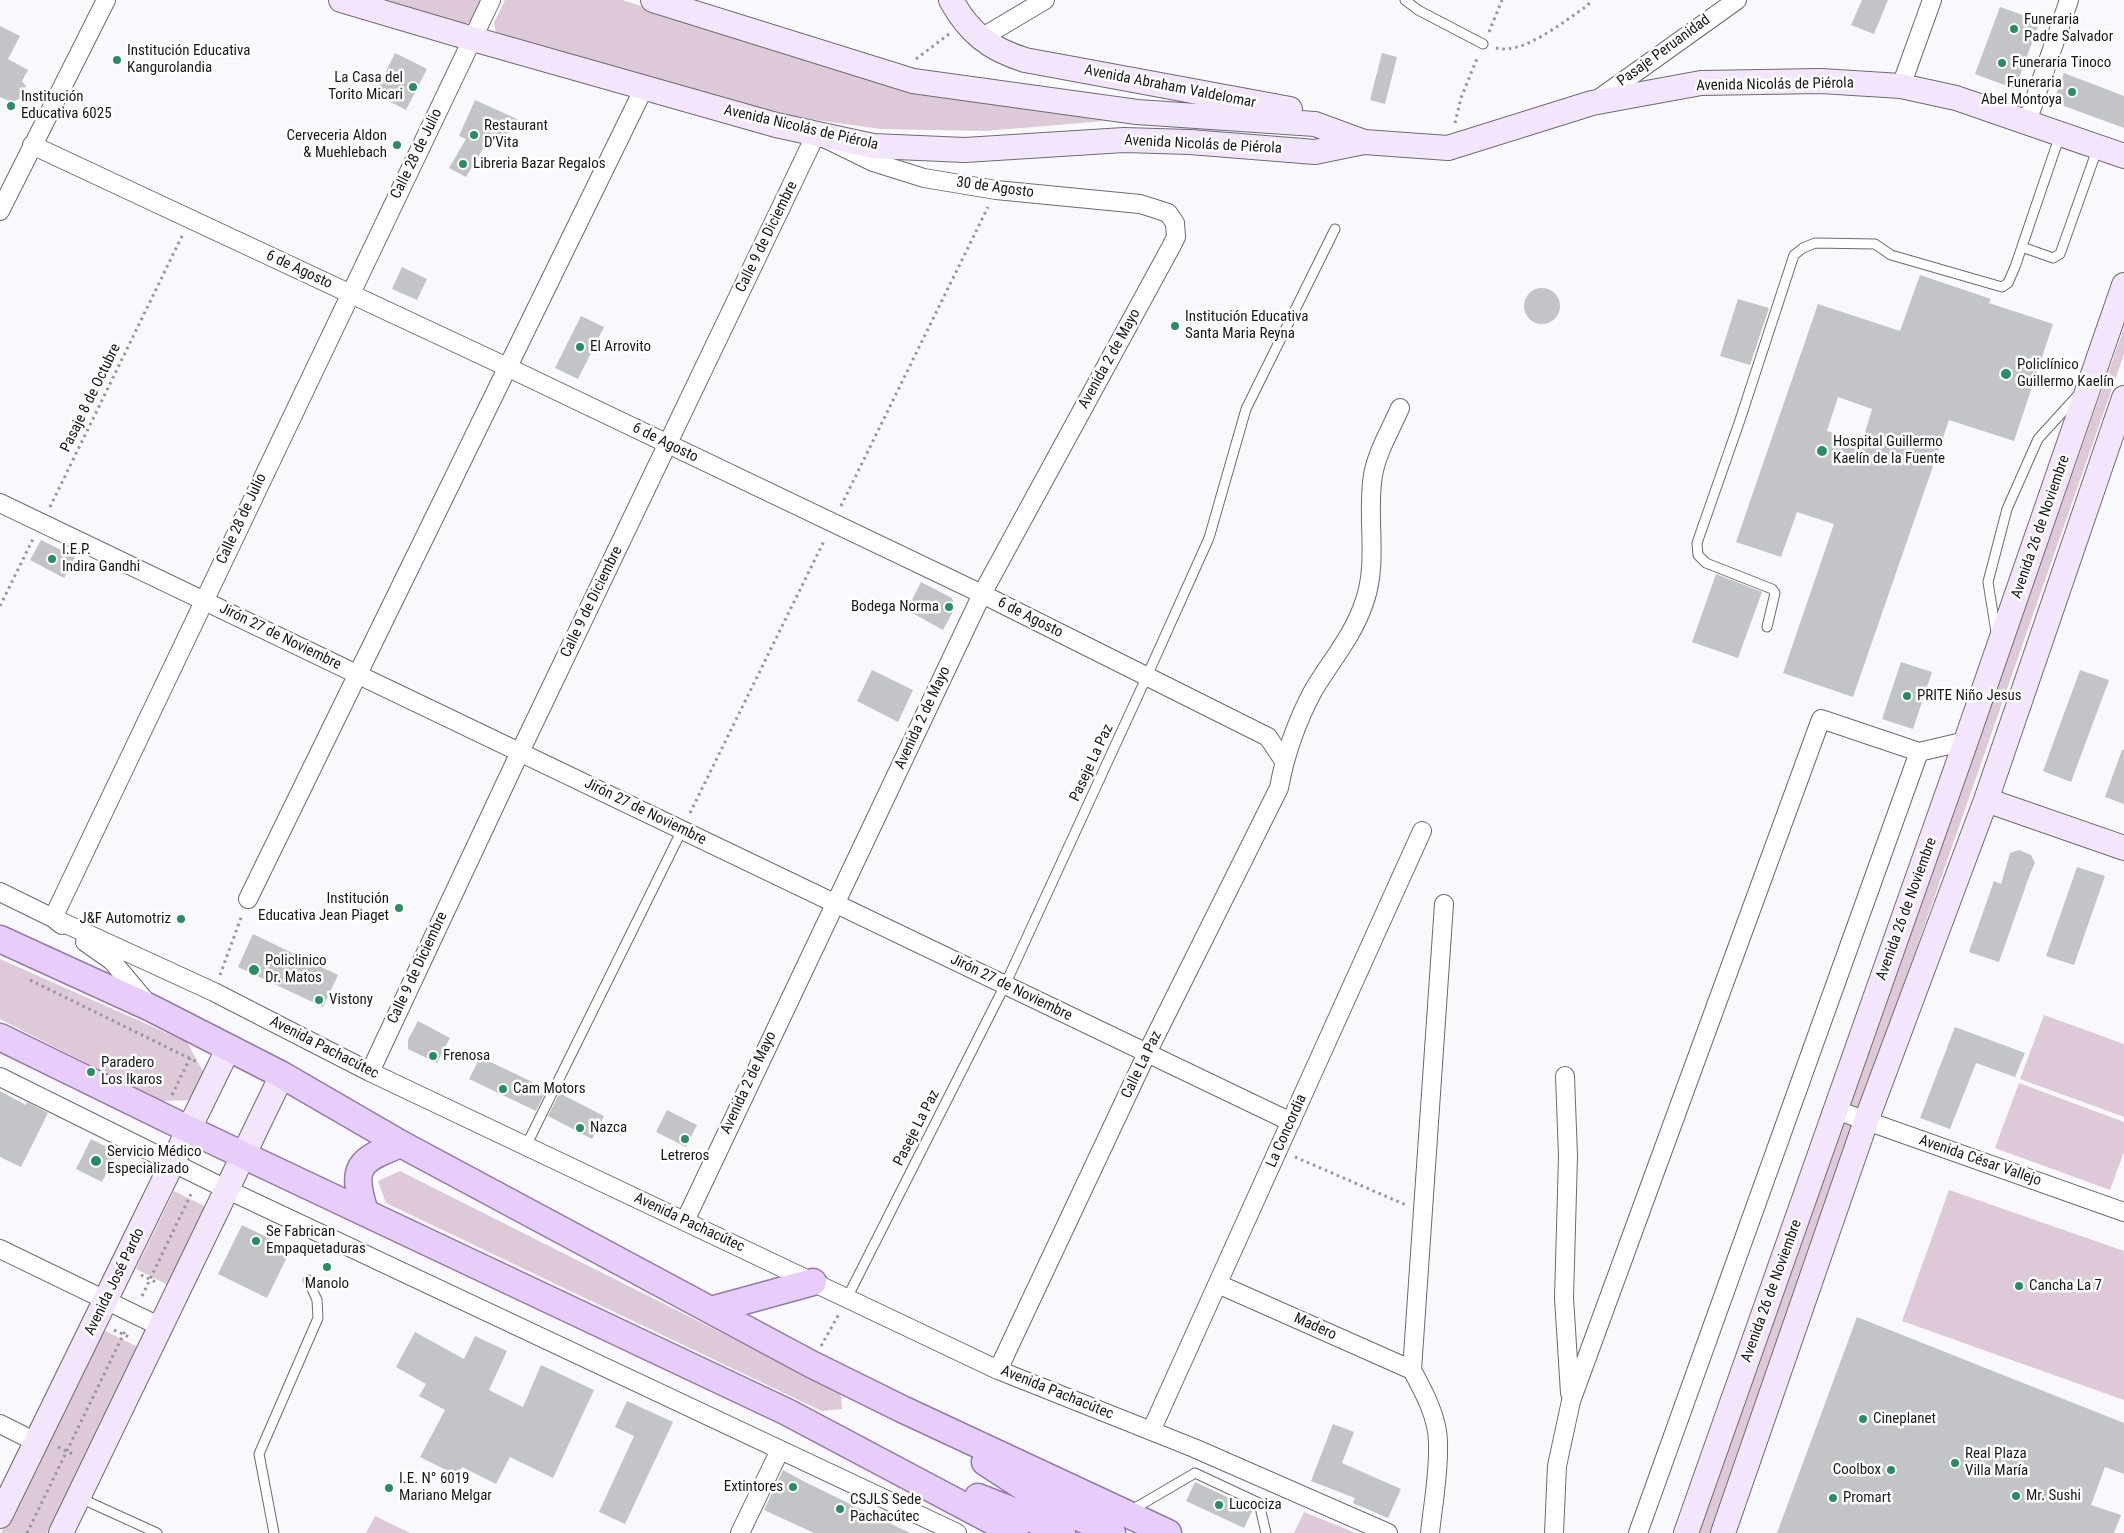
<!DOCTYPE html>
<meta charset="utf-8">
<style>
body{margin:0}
canvas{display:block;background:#f9f9fd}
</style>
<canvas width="2124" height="1533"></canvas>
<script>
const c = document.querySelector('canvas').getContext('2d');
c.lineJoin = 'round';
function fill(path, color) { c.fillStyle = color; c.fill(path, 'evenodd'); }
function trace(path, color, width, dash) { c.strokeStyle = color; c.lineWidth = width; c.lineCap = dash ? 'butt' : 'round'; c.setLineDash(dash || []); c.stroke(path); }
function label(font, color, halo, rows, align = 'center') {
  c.font = font + ' "Roboto Condensed",sans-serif'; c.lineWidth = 5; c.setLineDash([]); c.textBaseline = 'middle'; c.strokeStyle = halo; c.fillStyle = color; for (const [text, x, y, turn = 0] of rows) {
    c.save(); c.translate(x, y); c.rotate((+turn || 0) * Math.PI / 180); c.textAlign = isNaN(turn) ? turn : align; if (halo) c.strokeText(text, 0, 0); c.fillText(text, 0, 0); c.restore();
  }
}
const green = new Path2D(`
 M378 0H484L472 21 464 24 453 23Z
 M505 0H622L710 28 991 101 1105 121 985 131 881 129 781 115 496 34 494 23Z
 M2124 328V354L1735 1468 1711 1533H1698Z
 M0 959 187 1042 206 1077 194 1100 161 1101 0 1019Z
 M2044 1015 2124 1044V1117L2020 1079Z
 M2019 1083 2124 1122V1152L2110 1190 1995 1148Z
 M400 1171 841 1393 842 1409 822 1411 386 1203 378 1181Z
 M1949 1190 2124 1251V1400L1902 1321Z
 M174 1191 208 1208 170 1286 136 1269Z
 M103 1330 140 1348 47 1533H1Z
 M1304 1512 1356 1533H1294Z
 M375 1516 410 1533H366Z`);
const building = new Path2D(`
 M1862 0H1888L1874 34 1851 25Z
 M2000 7 2040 21 2015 89 1975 74Z
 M0 26 20 36 8 59 28 70 22 81 26 86 21 98 12 102 0 97Z
 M395 53 427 69 406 110 375 94Z
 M1382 53 1397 57 1385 104 1370 100Z
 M2064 73 2124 96V128L2053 102Z
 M475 100 517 119 503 139 497 134 490 149 484 147 466 177 449 168 466 139 459 136Z
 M402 267 427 279 417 300 392 289Z
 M1920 275 1991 299 1989 303 2053 324 2014 441 1949 420 1853 697 1783 673 1834 524 1797 512 1781 557 1736 542 1818 304 1900 331ZM1838 397 1872 409 1862 443 1827 431Z
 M1524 306a18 18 0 1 1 36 0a18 18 0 1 1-36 0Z
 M1738 299 1769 308 1750 365 1720 356Z
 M581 316 604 327 578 379 555 368Z
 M41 540 75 557 64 578 30 560Z
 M1716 574 1762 592 1738 658 1692 642Z
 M921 582 952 598 955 608 943 630 907 610Z
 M1901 662 1932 672 1913 729 1882 719Z
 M872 670 913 690 898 722 857 701Z
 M2080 670 2109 680 2071 782 2043 771Z
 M2122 750H2124V804L2105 797Z
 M2019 850 2031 855 2035 863 2030 874 1999 962 1969 952 1994 881 2001 884 2010 853Z
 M2077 867 2105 876 2074 965 2046 956Z
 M253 934 338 975 323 1007 238 967Z
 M418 1021 450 1038 437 1063 408 1049V1040Z
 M1955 1027 2025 1053 2015 1077 1976 1063 1950 1129 1920 1118Z
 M480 1057 547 1089 536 1111 469 1079Z
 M0 1091 26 1105 27 1102 48 1113 21 1167 0 1157Z
 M559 1094H561L604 1116 592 1139 548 1116Z
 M667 1110 697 1125 686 1147 656 1132Z
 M91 1139 117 1152 102 1182 76 1169Z
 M242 1225 291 1249 267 1298 218 1274Z
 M1857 1317 2124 1423V1474L2105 1467 2091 1505 2121 1515 2114 1533H1777Z
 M415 1332 464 1359 475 1336 507 1351 489 1390 523 1407 541 1365 594 1390 553 1478 510 1457 496 1484 462 1467 458 1476 420 1457 445 1410 419 1396 426 1384 396 1367Z
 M627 1401 673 1422 625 1524 599 1512 634 1436 615 1427Z
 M1333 1424 1354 1432 1342 1463 1401 1489 1388 1518 1353 1503 1355 1498 1311 1481Z
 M783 1470 805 1482 910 1533H814L764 1510Z
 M1195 1482 1253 1509 1244 1528 1186 1501Z`);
const path = new Path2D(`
 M1489 32 1502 0
 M1496 48C1524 55 1564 21 1587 6L1592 0
 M916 59 949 34
 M1455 123 1461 98 1478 56
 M841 506 988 207
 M50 507 183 234
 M0 606 33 539
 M690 813 825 539
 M220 975 242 915
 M30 980 197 1062
 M172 1095 190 1058
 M1295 1157 1406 1205
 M141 1275 158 1283
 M142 1296 192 1192
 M114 1330 131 1338
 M821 1346 839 1314
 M58 1447 75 1455
 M27 1533 126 1329`);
const lane = new Path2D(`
 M1405 0 1418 10 1483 44
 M2022 247 2053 258 2060 254 2098 147
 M1767 627 1775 593 1772 589 1706 563 1698 555 1697 543 1740 420 1794 255 1803 248 1815 243 1875 244 1891 255 2002 287 2008 283 2015 267 2060 135
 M1996 632 1988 582 2007 509 2038 439 2078 395
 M526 1146 682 830
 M847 1298 1005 985 1147 676 1209 538 1246 409 1335 229
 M80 1498 157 1533
 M1130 1511 1195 1473 1259 1503 1266 1533
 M274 1533 259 1454 318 1318 317 1300 308 1280`);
const street = new Path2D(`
 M981 38 1045 0
 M1901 86 1932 0
 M1597 100 1737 0
 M2027 122 2069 0
 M32 145 507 367 982 594 1268 737 1284 761
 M0 211 106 0
 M0 503 1291 1122
 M0 892 53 918 214 992 370 1072 998 1370 1194 1448 1388 1533
 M248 899 644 88
 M62 925 53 918 491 0
 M85 942 112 961 148 1004
 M370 1072 520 752 816 134 873 162 924 178 996 190 1140 204 1156 209 1168 213 1175 223 1176 237 1171 247 982 594 685 1221
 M1565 1076 1568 1156 1564 1298 1570 1393
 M0 1077 228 1190 957 1533
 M1836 1110 2124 1212
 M0 1249 161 1327
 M1218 1284 1412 1370
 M998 1370 1147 1053 1279 788C1285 755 1297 721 1313 691 1330 662 1353 636 1364 603 1379 562 1366 517 1373 475 1377 452 1391 429 1400 408
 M0 1424 36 1442
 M1151 1431 1422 831
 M740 1533 780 1450
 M1430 1533C1433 1504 1439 1473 1438 1443 1438 1418 1424 1392 1412 1370L1444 904
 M1554 1533 1557 1466 1571 1401 1821 719 1919 752 1966 741
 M1638 1533 1919 752`);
const secondary = new Path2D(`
 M341 0 473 39 776 125 873 146 965 150 1124 140 1190 142 1315 152 1364 142 1448 148 1592 103 1701 83 1821 81 1901 86 1956 98 2124 156
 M653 0 913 81 1137 112 1315 124 1364 142
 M951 0C969 33 990 49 1025 60L1290 109
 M1986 800 2124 848
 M0 1516 229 1047
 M61 1533 282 1075
 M1686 1533 1966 741 2124 285
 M1723 1533 1866 1121 1986 800 2124 398`);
const primary = new Path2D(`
 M0 939 151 1008 282 1075 401 1144 811 1364 902 1409 1168 1533
 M0 1037 190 1130 787 1412 1015 1533
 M365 1212C350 1166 359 1160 401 1144
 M711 1310 813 1282
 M985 1462 1045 1501 1112 1533
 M978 1497 1024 1515 1062 1533`);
const markers = [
 [2014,29,5,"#288c66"],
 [117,60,5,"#288c66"],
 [2002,63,5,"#288c66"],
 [413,87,5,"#288c66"],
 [2072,92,5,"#288c66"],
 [11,106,5,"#288c66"],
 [474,135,5,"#288c66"],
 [397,145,5,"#288c66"],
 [463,164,5,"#288c66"],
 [1175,326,5,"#288c66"],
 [580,347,5,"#288c66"],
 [2006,374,6,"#288c66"],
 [1822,451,6,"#288c66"],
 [52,559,5,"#288c66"],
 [949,607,5,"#288c66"],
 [1907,696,5,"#288c66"],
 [399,908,5,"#288c66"],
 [181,919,5,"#288c66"],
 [254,970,6,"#288c66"],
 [319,1000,5,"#288c66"],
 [433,1056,5,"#288c66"],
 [91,1072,5,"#288c66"],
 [503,1089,5,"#288c66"],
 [580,1128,5,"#288c66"],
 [685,1139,5,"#288c66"],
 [96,1161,6,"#288c66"],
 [256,1241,5,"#288c66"],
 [327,1267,5,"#288c66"],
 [2019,1286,5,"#288c66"],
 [1863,1419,5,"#288c66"],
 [1955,1463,5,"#288c66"],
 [1891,1470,5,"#288c66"],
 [793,1487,5,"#288c66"],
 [389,1488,5,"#288c66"],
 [2016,1496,5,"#288c66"],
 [1833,1498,5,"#288c66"],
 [1219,1505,5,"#288c66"],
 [840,1509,5,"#288c66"]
];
const poiNames = [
 ["Funeraria",2024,20],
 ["Padre Salvador",2024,37],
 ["Institución Educativa",127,51],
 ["Kangurolandia",127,68],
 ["Funeraria Tinoco",2012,63],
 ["La Casa del",403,78,"right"],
 ["Torito Micari",403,95,"right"],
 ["Funeraria",2062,83,"right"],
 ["Abel Montoya",2062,100,"right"],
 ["Institución",21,97],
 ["Educativa 6025",21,114],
 ["Restaurant",484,126],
 ["D'Vita",484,143],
 ["Cerveceria Aldon",387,136,"right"],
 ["& Muehlebach",387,153,"right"],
 ["Libreria Bazar Regalos",473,164],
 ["Institución Educativa",1185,317],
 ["Santa Maria Reyna",1185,334],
 ["El Arrovito",590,347],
 ["Policlínico",2017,365],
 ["Guillermo Kaelín",2017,382],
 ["Hospital Guillermo",1833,442],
 ["Kaelín de la Fuente",1833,459],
 ["I.E.P.",62,550],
 ["Indira Gandhi",62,567],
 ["Bodega Norma",939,607,"right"],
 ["PRITE Niño Jesus",1917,696],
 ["Institución",389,899,"right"],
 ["Educativa Jean Piaget",389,916,"right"],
 ["J&F Automotriz",171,919,"right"],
 ["Policlinico",265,961],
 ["Dr. Matos",265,978],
 ["Vistony",329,1000],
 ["Frenosa",443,1056],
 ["Paradero",101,1063],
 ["Los Ikaros",101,1080],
 ["Cam Motors",513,1089],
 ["Nazca",590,1128],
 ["Servicio Médico",107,1152],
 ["Especializado",107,1169],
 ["Letreros",685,1156,"center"],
 ["Se Fabrican",266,1232],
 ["Empaquetaduras",266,1249],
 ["Manolo",327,1284,"center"],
 ["Cancha La 7",2029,1286],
 ["Cineplanet",1873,1419],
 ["Real Plaza",1965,1454],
 ["Villa María",1965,1471],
 ["Coolbox",1881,1470,"right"],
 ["I.E. N° 6019",399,1479],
 ["Mariano Melgar",399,1496],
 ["Extintores",783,1487,"right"],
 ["Mr. Sushi",2026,1496],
 ["Promart",1843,1498],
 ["CSJLS Sede",850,1500],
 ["Pachacútec",850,1517],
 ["Lucociza",1229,1505]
];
const streetNames = [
 ["Pasaje Peruanidad",1664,51,-36],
 ["Avenida Nicolás de Piérola",1775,85,-1],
 ["Avenida Abraham Valdelomar",1170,87,11],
 ["Avenida Nicolás de Piérola",801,128,13],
 ["Avenida Nicolás de Piérola",1203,145,3],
 ["Calle 28 de Julio",417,154,-64],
 ["30 de Agosto",995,188,8],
 ["Calle 9 de Diciembre",767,237,-64],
 ["6 de Agosto",299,270,25],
 ["Avenida 2 de Mayo",1110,359,-61],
 ["Pasaje 8 de Octubre",91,398,-64],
 ["6 de Agosto",665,443,26],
 ["Calle 28 de Julio",242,519,-65],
 ["Avenida 26 de Noviembre",2041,527,-71],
 ["Calle 9 de Diciembre",592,602,-64],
 ["6 de Agosto",1030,618,27],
 ["Jirón 27 de Noviembre",280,637,26],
 ["Avenida 2 de Mayo",923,718,-65],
 ["Paseje La Paz",1092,763,-65],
 ["Jirón 27 de Noviembre",645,812,26],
 ["Avenida 26 de Noviembre",1907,909,-70],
 ["Calle 9 de Diciembre",418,968,-65],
 ["Jirón 27 de Noviembre",1011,988,26],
 ["Avenida Pachacútec",324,1048,27],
 ["Calle La Paz",1142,1065,-64],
 ["Avenida 2 de Mayo",749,1083,-65],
 ["Paseje La Paz",917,1128,-63],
 ["La Concordia",1287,1131,-66],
 ["Avenida César Vallejo",1980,1161,19],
 ["Avenida Pachacútec",689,1223,25],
 ["Avenida José Pardo",115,1282,-64],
 ["Avenida 26 de Noviembre",1772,1291,-70],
 ["Madero",1315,1327,24],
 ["Avenida Pachacútec",1057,1393,22]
];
fill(green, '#ddc9d8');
fill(building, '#c2c4c7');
trace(lane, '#6c6c70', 11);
trace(street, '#6c6c70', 20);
trace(secondary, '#6c6c70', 26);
trace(primary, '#9479a9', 29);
trace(path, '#969699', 3, [2.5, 4]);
trace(lane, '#fff', 9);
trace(street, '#fff', 18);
trace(secondary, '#f3e6fc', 24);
trace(primary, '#e7cefa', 26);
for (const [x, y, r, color] of markers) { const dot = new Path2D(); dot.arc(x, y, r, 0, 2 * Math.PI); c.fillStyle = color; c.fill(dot); trace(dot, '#fff', 2); }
label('15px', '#19191b', '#fff', poiNames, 'left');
label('15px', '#19191b', '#fff', streetNames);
</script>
